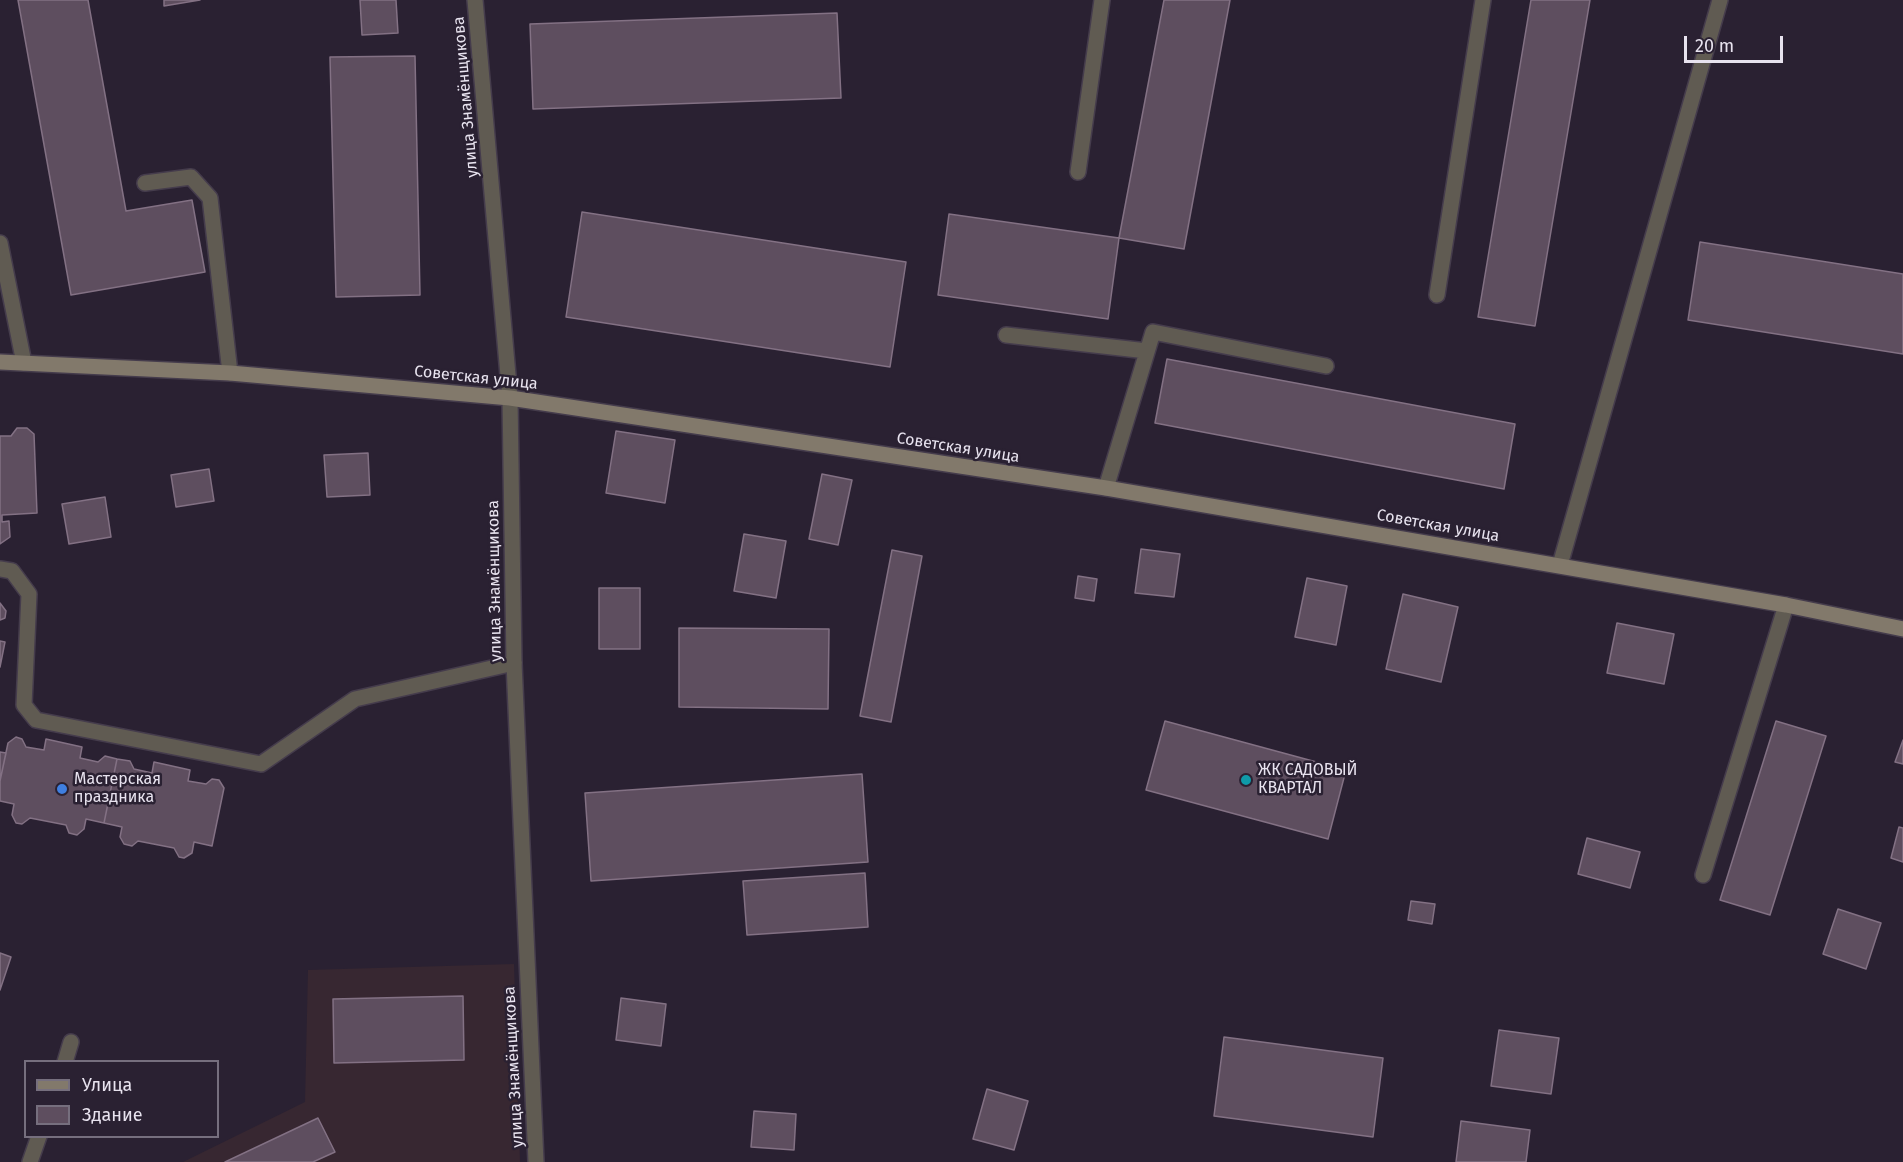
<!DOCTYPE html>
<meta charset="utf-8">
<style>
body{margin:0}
#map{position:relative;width:1903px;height:1162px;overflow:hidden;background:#2a2132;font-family:"Fira Sans",sans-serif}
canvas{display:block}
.legend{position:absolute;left:24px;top:1060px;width:195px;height:78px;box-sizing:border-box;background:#2a2132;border:2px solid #766f7e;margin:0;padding:8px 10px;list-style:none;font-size:18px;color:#e8e3ef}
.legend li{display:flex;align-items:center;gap:12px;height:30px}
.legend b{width:30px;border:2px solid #766f7e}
.scale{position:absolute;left:1684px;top:36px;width:99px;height:27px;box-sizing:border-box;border:3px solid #e8e3ef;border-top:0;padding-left:8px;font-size:18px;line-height:21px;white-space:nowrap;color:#e8e3ef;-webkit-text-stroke:4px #2a2132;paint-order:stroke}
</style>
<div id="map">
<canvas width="1903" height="1162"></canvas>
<ul class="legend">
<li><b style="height:8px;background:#82796b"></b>Улица</li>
<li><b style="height:16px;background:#5e4e5f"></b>Здание</li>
</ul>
<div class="scale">20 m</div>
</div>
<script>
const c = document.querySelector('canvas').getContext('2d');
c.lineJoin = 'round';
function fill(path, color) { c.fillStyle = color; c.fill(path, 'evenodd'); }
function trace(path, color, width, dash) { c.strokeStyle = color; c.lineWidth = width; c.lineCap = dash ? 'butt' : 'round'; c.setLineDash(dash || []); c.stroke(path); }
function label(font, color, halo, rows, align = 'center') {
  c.font = font + ' "Fira Sans",sans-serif'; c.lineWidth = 5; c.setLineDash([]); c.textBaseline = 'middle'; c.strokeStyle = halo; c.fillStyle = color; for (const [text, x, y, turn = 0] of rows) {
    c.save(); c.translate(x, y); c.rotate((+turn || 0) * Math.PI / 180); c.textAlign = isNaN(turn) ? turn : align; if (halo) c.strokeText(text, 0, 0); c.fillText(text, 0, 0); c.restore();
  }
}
const industrial = new Path2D(`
 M514 964 520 1162H183L305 1102 308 970Z`);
const building = new Path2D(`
 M18 0H88L126 211 192 200 205 272 71 295Z
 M164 0H200L164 6Z
 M360 0H396L398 33 362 35Z
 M1164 0H1230L1184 249 1119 238Z
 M1531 0H1590L1535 326 1478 317Z
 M837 13 841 98 533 109 530 24Z
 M415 56 420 295 336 297 330 57Z
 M582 212 906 262 890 367 566 317Z
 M949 214 1119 238 1108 319 938 295Z
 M1700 242 1903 274V354L1688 320Z
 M1167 359 1515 424 1504 489 1155 423Z
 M17 428H27L34 434 37 513 2 515V522L9 521 10 537 0 544V436H11Z
 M616 431 675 440 665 503 606 493Z
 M368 453 370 495 327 497 324 455Z
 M209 469 214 501 176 507 171 475Z
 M822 474 852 480 838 545 809 539Z
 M105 497 111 537 69 544 62 504Z
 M744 534 786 541 776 598 734 591Z
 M1141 549 1180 554 1174 597 1135 593Z
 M892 550 922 556 891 722 860 716Z
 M1078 576 1097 579 1094 601 1075 598Z
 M1307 578 1347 586 1336 645 1295 637Z
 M599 588H640V649H599Z
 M1403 594 1458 607 1441 682 1386 669Z
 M0 603 6 611 5 618 0 620Z
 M1617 623 1674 634 1664 684 1607 673Z
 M679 628 829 629 828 709 679 707Z
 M0 641 5 642 0 667Z
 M1165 721 1346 770 1328 839 1146 790Z
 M1776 721 1826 736 1770 915 1720 900Z
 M16 737 22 739 26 747 44 750 46 739 82 747 80 758 98 762 105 756 117 759 104 823 86 819 84 829 77 835 69 833 66 825 30 818 22 824 16 823 12 815 14 804 0 801V781L8 743Z
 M1903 740V764L1895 762Z
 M0 752 6 753 0 781Z
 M117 759 130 761 134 769 152 773 154 762 190 770 188 781 206 784 212 779 219 780 224 788 212 846 194 842 192 853 184 858 179 857 174 848 138 841 132 846 124 844 120 837 122 827 104 823Z
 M862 774 868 862 591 881 585 793Z
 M1899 827 1903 828V862L1891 858Z
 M1587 838 1640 852 1630 888 1578 874Z
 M865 873 868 927 747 935 743 881Z
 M1411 901 1435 904 1432 924 1408 920Z
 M1838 909 1881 923 1866 969 1823 954Z
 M0 953 11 957 0 990Z
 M463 996 464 1060 334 1063 333 999Z
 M621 998 666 1004 661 1046 616 1040Z
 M1499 1030 1559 1038 1551 1094 1491 1086Z
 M1224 1037 1383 1058 1373 1137 1214 1116Z
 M987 1089 1028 1101 1014 1150 973 1139Z
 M754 1111 796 1114 794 1150 751 1147Z
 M318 1118 335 1152 313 1162H225Z
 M1461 1121 1530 1130 1526 1162H1456Z`);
const lane = new Path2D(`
 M1078 172 1102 0
 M145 183 191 177 210 198 230 373
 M0 243 24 363
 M1437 295 1483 0
 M1006 335 1147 351
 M1106 488 1153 332 1326 366
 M1560 565 1720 0
 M0 569 12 571 29 594 24 705 36 720 261 764 355 699 514 663
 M1703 875 1786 605
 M65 1062 71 1042
 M30 1162 39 1136`);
const street = new Path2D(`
 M475 0 510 398 514 663 536 1162`);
const secondary = new Path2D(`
 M0 362 230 373 510 398 1106 488 1786 605 1903 629`);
const markers = [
 [1246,780,6,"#0f9aa8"],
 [62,789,6,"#3f7fe0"]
];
const streetNames = [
 ["улица Знамёнщикова",466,97,-95],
 ["Советская улица",476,378,6],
 ["Советская улица",958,448,9],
 ["Советская улица",1438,526,10],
 ["улица Знамёнщикова",495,581,-91],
 ["улица Знамёнщикова",514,1067,-93]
];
const poiNames = [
 ["ЖК САДОВЫЙ",1258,771],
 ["КВАРТАЛ",1258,789],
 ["Мастерская",74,780],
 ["праздника",74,798]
];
fill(industrial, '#372731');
fill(building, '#5e4e5f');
trace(building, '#837184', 1.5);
trace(lane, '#453c4c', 18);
trace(street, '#453c4c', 18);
trace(secondary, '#453c4c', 18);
trace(lane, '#605b52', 15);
trace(street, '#605b52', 15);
trace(secondary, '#82796b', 15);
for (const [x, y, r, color] of markers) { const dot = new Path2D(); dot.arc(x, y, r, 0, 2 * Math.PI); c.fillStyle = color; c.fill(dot); trace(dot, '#2a2132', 2); }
label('16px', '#e8e3ef', '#2a2132', streetNames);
label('16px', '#e8e3ef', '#2a2132', poiNames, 'left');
</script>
